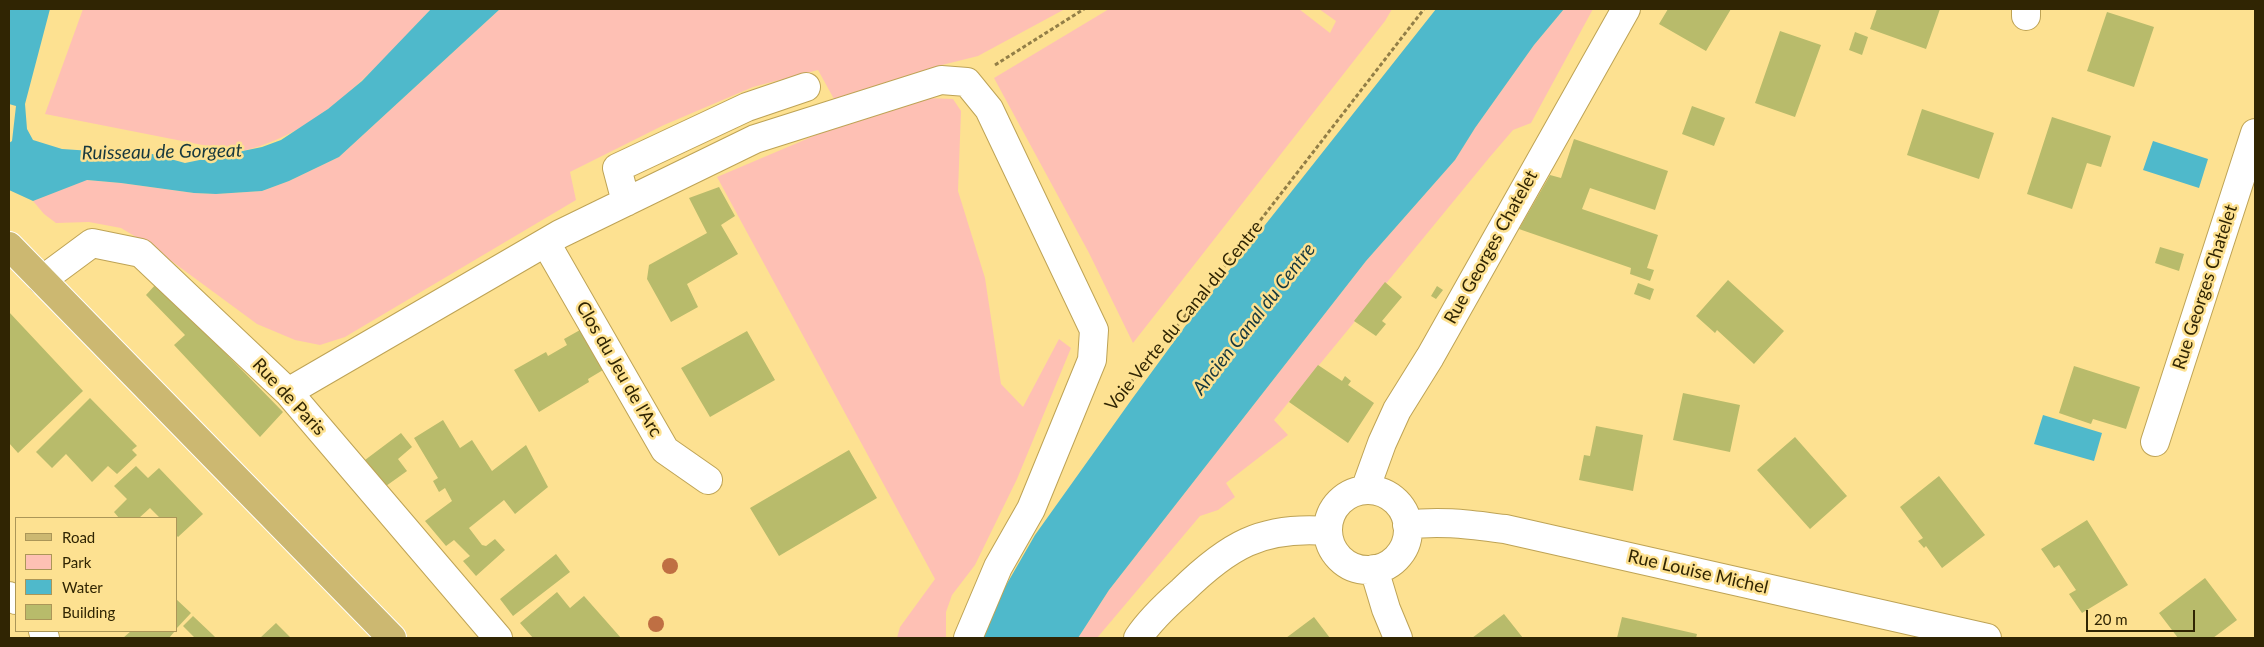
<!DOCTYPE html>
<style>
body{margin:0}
#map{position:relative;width:2264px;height:647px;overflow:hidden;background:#fde191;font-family:Lato,sans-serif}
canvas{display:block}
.frame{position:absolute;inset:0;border:10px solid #302503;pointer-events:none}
.legend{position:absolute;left:15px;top:517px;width:162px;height:115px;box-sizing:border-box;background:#fde191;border:1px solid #ab9658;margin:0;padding:6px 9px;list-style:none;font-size:15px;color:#302503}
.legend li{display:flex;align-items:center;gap:10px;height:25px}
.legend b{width:25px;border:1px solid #ab9658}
.scale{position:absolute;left:2086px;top:610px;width:109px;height:22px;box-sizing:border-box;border:2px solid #302503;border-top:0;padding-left:6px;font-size:15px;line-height:18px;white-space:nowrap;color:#302503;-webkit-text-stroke:4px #fde191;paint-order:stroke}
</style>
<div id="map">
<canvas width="2264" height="647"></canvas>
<div class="frame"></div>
<ul class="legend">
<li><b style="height:6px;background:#ccb871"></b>Road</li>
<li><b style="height:14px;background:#fec0b4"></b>Park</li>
<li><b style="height:14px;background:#4fb9cb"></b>Water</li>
<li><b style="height:14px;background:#b8bb6b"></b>Building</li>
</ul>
<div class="scale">20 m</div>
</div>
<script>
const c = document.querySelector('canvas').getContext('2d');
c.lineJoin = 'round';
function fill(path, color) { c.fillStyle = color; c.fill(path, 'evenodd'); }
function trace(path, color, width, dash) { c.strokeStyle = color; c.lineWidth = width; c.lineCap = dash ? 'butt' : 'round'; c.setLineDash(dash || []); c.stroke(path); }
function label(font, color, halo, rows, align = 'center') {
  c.font = font + ' Lato,sans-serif'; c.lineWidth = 5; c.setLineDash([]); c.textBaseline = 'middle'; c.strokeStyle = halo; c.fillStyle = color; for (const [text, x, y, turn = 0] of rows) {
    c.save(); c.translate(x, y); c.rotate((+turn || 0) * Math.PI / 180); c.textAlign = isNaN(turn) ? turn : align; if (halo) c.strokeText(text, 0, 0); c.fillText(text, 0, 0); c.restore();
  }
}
const green = new Path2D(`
 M83 9H431C376 67 320 135 238 152L45 114Z
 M500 9H1065L978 56 938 66 834 99 818 70 753 87 664 125 570 172 576 200 345 337 320 345 295 340 257 324 151 246 121 228 89 222 56 223 44 214 33 201 86 180 121 183 194 193 216 194 262 191 289 181 339 157Z
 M1109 9H1299L1330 33 1336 21 1319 9H1392L1385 21 1133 343 1089 253 994 78Z
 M1564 9H1593L1531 123 1513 130 1489 158 1274 420 1288 435 1226 483 1235 497 1218 510 1200 516 1097 638H1078L1109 590 1366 261 1455 160 1475 128 1534 45Z
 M927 98 953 99 961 111 958 191 985 278 1001 384 1023 407 1059 339 1071 348 1017 479 975 565 952 595 946 612V638H897L900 627 935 579 717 177 849 121Z`);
const water = new Path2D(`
 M9 9H50L25 104 27 129 33 140 62 149 107 152 138 150 185 163 262 147 281 140 328 109 362 81 431 9H500L339 157 289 181 262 191 216 194 194 193 121 183 87 180 33 201 9 190V143L12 141 16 106 9 104Z
 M1436 9H1564L1534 45 1475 128 1455 160 1366 261 1109 590 1078 638H980L997 601 1035 535 1132 399 1189 321Z
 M2153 141 2208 159 2199 188 2143 170Z
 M2043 415 2102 433 2094 461 2034 444Z`);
const building = new Path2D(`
 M1668 9H1731L1706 51 1659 24Z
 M1877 9H1940L1926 49 1870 29Z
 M2107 12 2154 27 2134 87 2087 71Z
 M1780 31 1821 45 1795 117 1755 103Z
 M1855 32 1868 37 1862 55 1849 50Z
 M1692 106 1725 118 1714 146 1682 134Z
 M1922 109 1994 133 1979 179 1907 155Z
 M2052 117 2111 136 2101 167 2087 163 2072 209 2027 194Z
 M1574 139 1668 171 1655 210 1590 188 1582 209 1658 235 1647 268 1654 270 1650 281 1630 274 1631 268 1519 229 1550 175 1561 178Z
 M719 187 735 216 721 225 738 254 687 284 698 307 671 322 647 279 649 265 707 233 689 198Z
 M2160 247 2184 254 2179 271 2155 263Z
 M1728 280 1784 331 1754 364 1717 330 1715 333 1696 316Z
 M1385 282 1402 297 1382 321 1386 324 1376 336 1354 321Z
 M157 283 283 412 260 437 174 345 185 335 146 295Z
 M1638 283 1654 289 1650 300 1634 294Z
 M1437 286 1443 290 1436 299 1431 296Z
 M9 312 83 391 18 453 9 443Z
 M580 330 603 370 588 379 589 382 539 412 514 370 546 352 548 356 567 345 564 339Z
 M747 331 775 380 710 417 681 368Z
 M1318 365 1342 381 1345 376 1351 381 1348 385 1374 403 1348 443 1289 402Z
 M2074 366 2140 387 2126 429 2093 419 2091 424 2059 413Z
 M1683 393 1740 405 1730 452 1673 440Z
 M90 398 137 446 132 450 137 455 117 474 108 466 92 482 66 454 52 468 36 452Z
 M443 420 460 448 472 440 492 471 526 445 548 487 515 514 504 500 469 528 482 545 486 546 495 539 505 550 476 576 463 561 470 556 454 540 446 546 425 521 452 501 445 488 439 492 433 481 438 478 414 438Z
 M1596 426 1643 435 1633 491 1579 480 1584 455 1590 456Z
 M401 433 412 447 398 459 407 471 386 486 361 463Z
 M1795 437 1847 496 1810 529 1757 470Z
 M849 450 877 498 779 556 750 508Z
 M136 466 148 478 159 468 203 514 178 537 176 535V518H160L150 508 139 518H119L114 512 127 499 114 486Z
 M1939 476 1985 535 1942 568 1926 546 1924 548 1918 541 1923 538 1900 507Z
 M2087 520 2128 585 2082 613 2069 594 2076 590 2059 565 2054 568 2041 549Z
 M556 554 570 572 513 616 500 599Z
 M2205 578 2237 620 2213 638H2178L2159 613Z
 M557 592 570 608 584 596 621 638H533L520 623Z
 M176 599 191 613 176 629Z
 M1504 614 1523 638H1472Z
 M193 616 212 634 216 638H195L183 626Z
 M1314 617 1330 638H1286Z
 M1622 617 1697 634 1696 638H1617Z
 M276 623 291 638H260Z
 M131 631H175L169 638H123Z`);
const path = new Path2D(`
 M995 65 1084 9
 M1110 408 1204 293 1424 9`);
const minor = new Path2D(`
 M2026 9V16
 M626 202 617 168 747 107 806 87
 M546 243 665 450 708 480
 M42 280 92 243 141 253 288 392 498 638
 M288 392 560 234 755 139 941 80 967 82 989 109 1094 330 1092 360 1031 509 998 567 968 638
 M2155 442 2255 133
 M1365 490 1382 443 1397 410 1430 357 1626 9
 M1328 530a40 40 0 1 1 80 0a40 40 0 1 1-80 0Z
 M1407 525C1440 520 1472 525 1505 529L1987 638
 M1374 569 1386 609 1398 638
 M9 596 16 600
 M43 631 45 638
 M1138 638C1150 620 1166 605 1182 591 1228 546 1261 526 1327 531`);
const major = new Path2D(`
 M9 246 392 638`);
const trees = [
 [670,566],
 [656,624]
];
const streetNames = [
 ["Rue Georges Chatelet",1491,247,-61],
 ["Rue Georges Chatelet",2205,287,-72],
 ["Voie Verte du Canal du Centre",1184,316,-51],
 ["Clos du Jeu de l'Arc",619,369,60],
 ["Rue de Paris",289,397,47],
 ["Rue Louise Michel",1698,572,13]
];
const waterNames = [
 ["Ruisseau de Gorgeat",162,152,-1],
 ["Ancien Canal du Centre",1254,319,-52]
];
fill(green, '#fec0b4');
fill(water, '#4fb9cb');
fill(building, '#b8bb6b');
trace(minor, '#bea355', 30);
trace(major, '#fff', 30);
trace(path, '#927e47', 3, [4, 2.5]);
trace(minor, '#fff', 28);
trace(major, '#ccb871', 28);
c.fillStyle = '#bf6f43';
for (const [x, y] of trees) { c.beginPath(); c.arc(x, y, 8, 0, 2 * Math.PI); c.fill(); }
label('18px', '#302503', '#fde191', streetNames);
label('italic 19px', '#17383e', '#fde191', waterNames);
</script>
